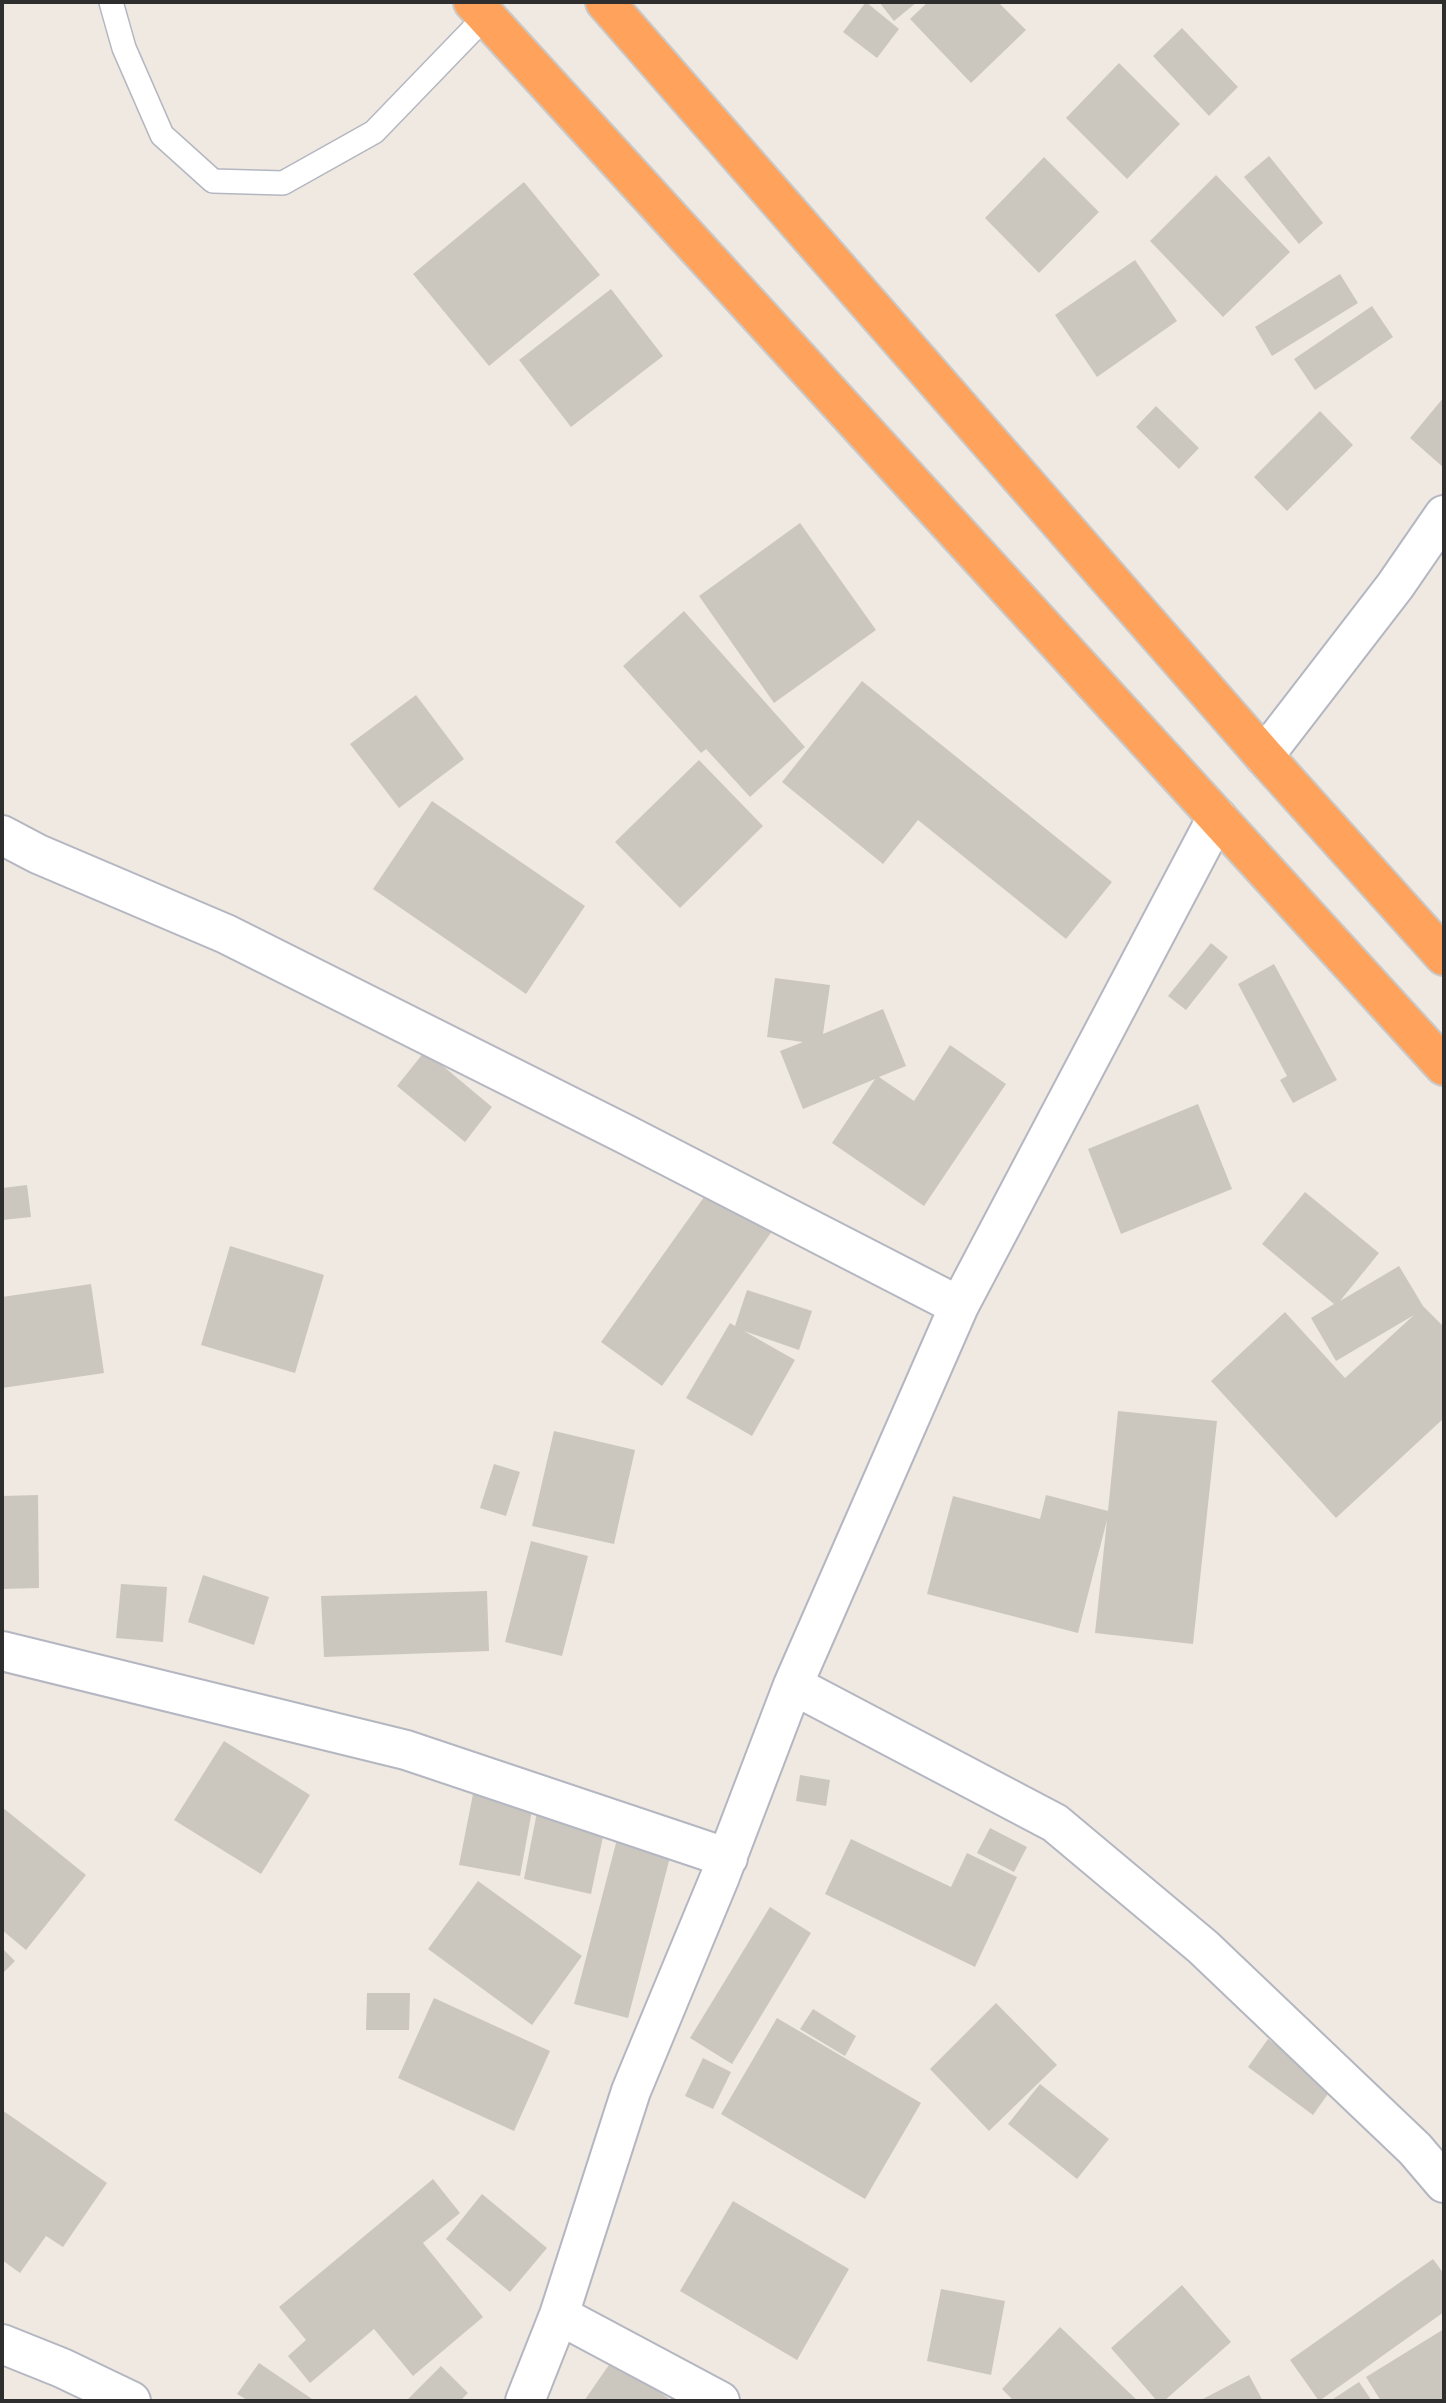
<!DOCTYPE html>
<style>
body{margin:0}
#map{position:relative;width:1446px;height:2403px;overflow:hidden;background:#efe9e1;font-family:"Space Grotesk",sans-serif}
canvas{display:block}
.frame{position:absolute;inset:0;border:4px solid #2e2e2e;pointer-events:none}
</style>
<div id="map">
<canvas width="1446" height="2403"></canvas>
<div class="frame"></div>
</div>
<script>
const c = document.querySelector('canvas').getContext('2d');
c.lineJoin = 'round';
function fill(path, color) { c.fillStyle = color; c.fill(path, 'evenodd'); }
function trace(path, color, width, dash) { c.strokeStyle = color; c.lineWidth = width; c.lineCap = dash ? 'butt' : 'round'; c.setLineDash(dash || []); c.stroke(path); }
const building = new Path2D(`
 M866 2 899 29 877 58 843 32Z
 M879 2H917L894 21Z
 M928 2H998L1026 30 971 83 910 19Z
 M1182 28 1238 87 1209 116 1153 56Z
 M1119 63 1180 124 1127 179 1066 118Z
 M1269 156 1323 223 1299 244 1244 177Z
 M1044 157 1099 212 1039 273 985 218Z
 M1216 175 1290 252 1223 317 1150 241Z
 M524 182 600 275 489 366 413 274Z
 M1135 260 1177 321 1097 377 1055 315Z
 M1340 274 1358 303 1272 356 1255 327Z
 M611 289 663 356 571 427 519 360Z
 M1372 306 1393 337 1315 390 1294 359Z
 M1444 397V468L1410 438Z
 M1156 406 1199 448 1179 469 1136 427Z
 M1320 411 1353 445 1287 511 1254 477Z
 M800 523 876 630 774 703 699 596Z
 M684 611 805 747 750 797 706 749 701 753 623 666Z
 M862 681 1112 882 1066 939 918 820 883 864 782 782Z
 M416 695 464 759 399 808 350 744Z
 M699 760 763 826 680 908 615 842Z
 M432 801 585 906 526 994 373 889Z
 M1211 943 1228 957 1186 1010 1168 996Z
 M1274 964 1337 1080 1293 1103 1280 1080 1287 1076 1238 984Z
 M775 978 830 985 823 1034 883 1009 906 1066 879 1077 914 1101 950 1045 1006 1084 924 1206 832 1143 875 1079 803 1109 780 1051 803 1042 767 1037Z
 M425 1051 492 1107 465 1142 397 1086Z
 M1198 1104 1232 1189 1121 1234 1088 1149Z
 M719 1176 780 1220 662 1386 601 1342Z
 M27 1185 31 1217 2 1220V1188Z
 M1305 1192 1379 1253 1340 1301 1399 1266 1423 1306 1444 1327V1418L1336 1518 1211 1381 1285 1312 1345 1378 1414 1315 1336 1361 1311 1318 1334 1304 1262 1244Z
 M230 1246 324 1275 295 1373 201 1345Z
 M91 1284 104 1373 2 1388V1297Z
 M747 1290 812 1311 799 1350 744 1331 795 1360 752 1436 686 1398 730 1323 735 1326Z
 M1118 1411 1217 1421 1193 1644 1095 1633 1107 1520 1078 1633 927 1594 953 1496 1040 1519 1046 1495 1108 1511Z
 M554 1431 635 1450 614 1544 532 1526Z
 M494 1464 520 1472 506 1516 480 1508Z
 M38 1495 39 1588 2 1589V1496Z
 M531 1541 588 1556 562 1656 505 1642Z
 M203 1575 269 1597 254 1645 188 1622Z
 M121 1584 167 1587 163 1642 116 1638Z
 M487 1591 489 1651 324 1657 321 1596Z
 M224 1741 310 1795 261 1874 174 1820Z
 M800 1775 830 1780 826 1806 796 1801Z
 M473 1794 533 1805 520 1876 459 1865Z
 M2 1807 86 1875 26 1950 2 1930Z
 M537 1812 605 1827 591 1894 524 1879Z
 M621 1824 675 1838 628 2018 574 2004Z
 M990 1828 1027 1847 1014 1872 977 1853Z
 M851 1839 951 1887 967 1853 1017 1877 975 1967 825 1894Z
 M478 1881 582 1956 532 2025 428 1949Z
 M770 1907 811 1933 732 2064 690 2038Z
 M2 1948 15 1961 2 1974Z
 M367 1993H410L409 2030H366Z
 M434 1998 550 2051 514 2131 398 2078Z
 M996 2003 1057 2065 989 2131 930 2069Z
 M813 2009 856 2036 845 2056 800 2029Z
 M777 2018 921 2103 865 2199 721 2114Z
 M1268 2039 1333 2087 1313 2115 1248 2067Z
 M703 2058 731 2072 713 2109 685 2096Z
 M1040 2084 1109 2139 1077 2179 1008 2124Z
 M2 2110 107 2183 63 2247 46 2236 20 2273 2 2260Z
 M433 2179 460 2213 423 2243 483 2317 413 2376 374 2329 310 2383 288 2356 306 2340 279 2307Z
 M482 2194 547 2248 510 2292 446 2239Z
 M733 2201 849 2269 797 2360 680 2291Z
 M1433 2259 1444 2274V2312L1319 2401 1290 2360Z
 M1182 2285 1231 2342 1164 2401H1157L1111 2348Z
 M941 2289 1005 2301 991 2375 927 2361Z
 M1060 2327 1138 2401H1014L1002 2389Z
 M1444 2329V2398L1438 2401H1381L1366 2377Z
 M613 2359 672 2401H584Z
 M259 2363 315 2401H249L237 2394Z
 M441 2366 468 2393 460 2401H406Z
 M1249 2375 1263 2401H1199Z
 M1359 2382 1372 2401H1330Z`);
const lane = new Path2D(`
 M111 2 124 48 162 135 213 181 283 183 374 132 486 16`);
const street = new Path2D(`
 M1264 756 1395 586 1444 515
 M2 835 38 854 226 934 625 1134 959 1306
 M2 1651 406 1750 728 1858
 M793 1685 1055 1823 1203 1947 1415 2149 1444 2183
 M559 2315 720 2401
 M2 2344 62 2368 131 2401
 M525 2401 559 2315 631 2091 719 1879 793 1685 959 1306 1217 817`);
const highway = new Path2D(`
 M473 2 1444 1066
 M605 2 1264 756 1444 956`);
fill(building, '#cbc7bf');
trace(lane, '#b4b7c1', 26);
trace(street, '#b4b7c1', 42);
trace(highway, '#c9c9c9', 42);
trace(lane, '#fff', 23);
trace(street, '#fff', 38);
trace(highway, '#ffa35c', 38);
</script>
